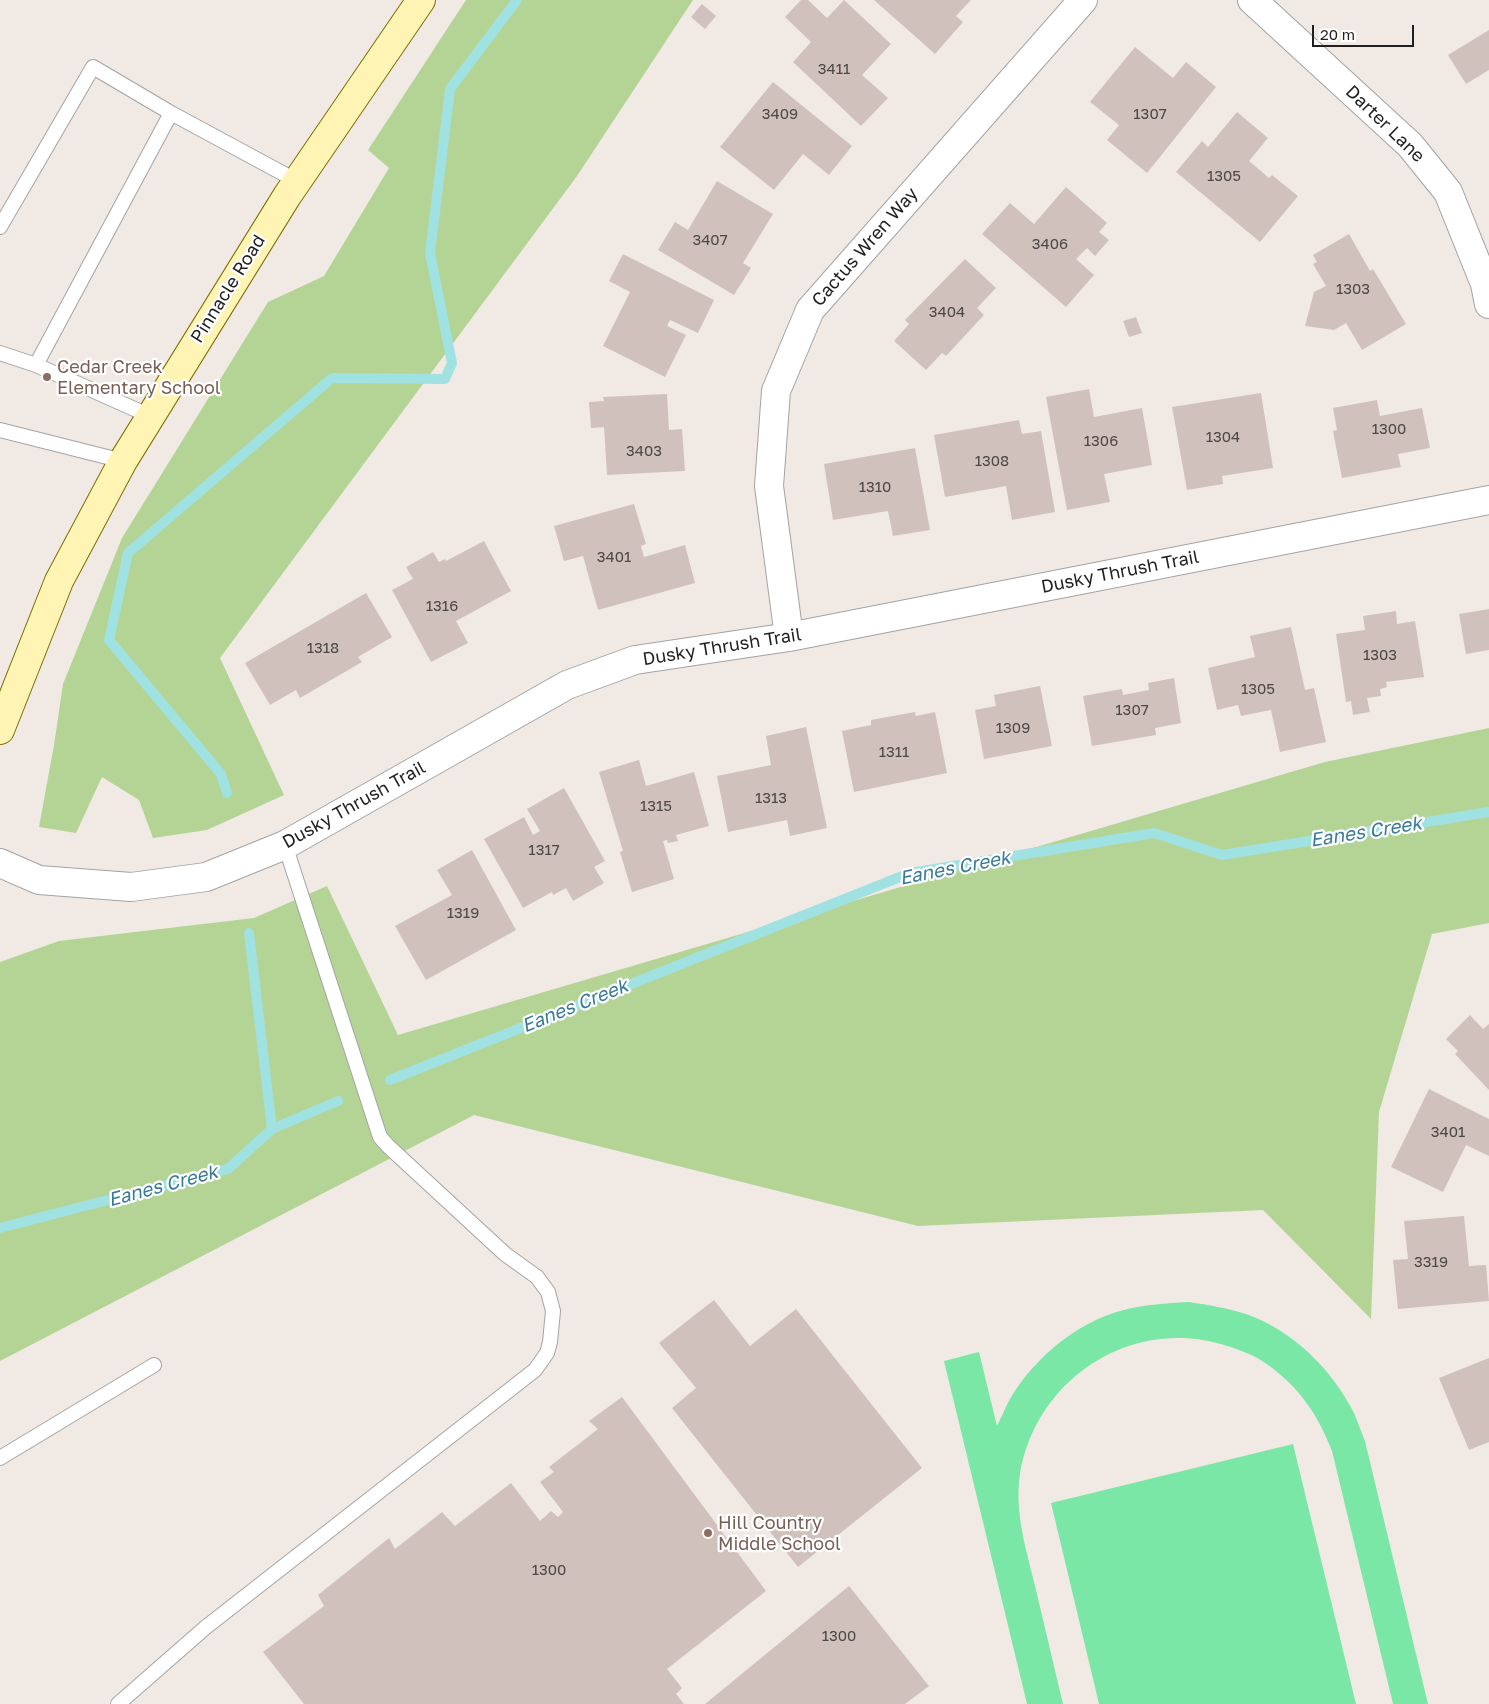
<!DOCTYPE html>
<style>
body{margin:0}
#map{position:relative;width:1489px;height:1704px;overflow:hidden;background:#f1eae4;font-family:"Golos Text",sans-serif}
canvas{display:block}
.scale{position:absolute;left:1312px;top:25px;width:102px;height:22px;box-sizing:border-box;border:2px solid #1f1f1f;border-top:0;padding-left:6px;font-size:15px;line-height:18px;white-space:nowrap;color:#1f1f1f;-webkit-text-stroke:4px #fff;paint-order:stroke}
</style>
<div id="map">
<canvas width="1489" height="1704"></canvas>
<div class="scale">20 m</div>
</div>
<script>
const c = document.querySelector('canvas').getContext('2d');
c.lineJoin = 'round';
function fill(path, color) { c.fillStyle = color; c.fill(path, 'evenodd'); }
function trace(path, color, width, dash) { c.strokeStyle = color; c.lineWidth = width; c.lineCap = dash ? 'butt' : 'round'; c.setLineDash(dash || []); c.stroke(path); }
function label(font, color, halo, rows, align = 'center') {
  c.font = font + ' "Golos Text",sans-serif'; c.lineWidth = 4.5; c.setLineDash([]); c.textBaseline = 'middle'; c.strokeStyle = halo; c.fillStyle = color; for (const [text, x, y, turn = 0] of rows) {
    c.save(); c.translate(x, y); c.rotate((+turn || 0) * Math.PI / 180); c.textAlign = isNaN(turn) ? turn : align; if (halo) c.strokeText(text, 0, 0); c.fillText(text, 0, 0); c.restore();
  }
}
const forest = new Path2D(`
 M466 0H693L577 176 220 658 284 795 207 830 153 838 139 800 102 777 76 833 39 827 54 745 63 684 122 538 268 302 324 276 389 168 368 150Z
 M1489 728V923L1432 934 1379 1112 1371 1319 1263 1210 918 1226 474 1115 0 1361V962L59 941 254 918 327 886 398 1035 1325 762Z`);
const pitch = new Path2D(`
 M1189 1302C1209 1305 1227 1308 1246 1314 1292 1330 1332 1369 1354 1413 1358 1422 1361 1432 1365 1441L1428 1704H1393L1332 1451C1318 1415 1300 1388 1268 1365 1256 1356 1241 1350 1227 1346 1133 1315 1036 1378 1020 1474 1014 1513 1027 1552 1036 1590 1045 1628 1054 1666 1063 1704H1027L944 1361 979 1352 997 1426C1001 1418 1005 1408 1010 1399 1036 1355 1082 1318 1132 1308 1151 1304 1170 1303 1189 1302Z
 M1293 1444 1356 1704H1099L1051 1503Z`);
const stream = new Path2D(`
 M227 793 221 774 109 640 128 553 332 378 445 379 452 363 430 253 450 89 517 0
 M249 933 272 1129
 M390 1080 910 873 1154 833 1222 855 1489 812
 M0 1228 228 1169 272 1129 338 1101`);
const building = new Path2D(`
 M801 0H808L827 18 844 0 891 44 862 75 888 98 861 126 793 62 811 42 785 17Z
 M874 0H971L956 16 963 22 935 54Z
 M702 4 716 16 705 29 691 17Z
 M1489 30V70L1466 84 1448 55Z
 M1135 47 1173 78 1186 62 1216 87 1147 173 1107 140 1119 125 1090 102Z
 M773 82 852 146 829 175 803 154 774 190 720 147Z
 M1237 112 1268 138 1249 161 1269 178 1272 175 1298 196 1260 242 1176 172 1202 141 1208 147Z
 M717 181 773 214 743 263 751 268 734 295 658 250 675 222 688 230Z
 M1066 187 1107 223 1099 232 1109 240 1095 256 1087 248 1076 259 1094 275 1066 307 982 234 1010 203 1034 224Z
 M1349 234 1370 271 1373 269 1406 324 1362 350 1346 323 1334 330 1305 326 1314 292 1326 286 1313 264 1317 262 1313 255Z
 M623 254 714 300 698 333 670 320 667 326 686 335 665 377 603 346 630 292 609 281Z
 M965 259 996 288 977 308 984 315 946 356 942 353 926 370 894 341 909 324 905 320Z
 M1136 317 1142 333 1129 337 1123 321Z
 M1089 389 1094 417 1142 408 1152 465 1104 474 1110 502 1067 510 1046 397Z
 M1261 393 1273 468 1222 476 1223 484 1187 490 1172 407Z
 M667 394 669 430 682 429 685 471 607 475 604 427 591 428 589 402 604 401 603 397Z
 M1377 400 1380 416 1422 408 1430 448 1398 454 1401 467 1342 478 1333 431 1337 430 1333 408Z
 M1019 420 1022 434 1041 431 1055 512 1012 520 1006 486 945 497 934 435Z
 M915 448 930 530 893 536 888 511 833 520 824 464Z
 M634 504 646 544 641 546 644 557 685 545 695 583 598 610 583 556 564 561 554 526Z
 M484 541 511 591 456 621 468 643 431 662 392 590 413 579 406 567 433 552 439 562 445 559 446 561Z
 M366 593 392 637 358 657 362 662 300 698 296 690 270 705 245 663Z
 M1489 609V650L1466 654 1459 614Z
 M1396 611 1397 624 1415 621 1424 677 1386 682 1387 687 1380 689 1381 696 1367 698 1370 712 1353 715 1351 701 1346 702 1336 634 1365 630 1363 616Z
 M1291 627 1305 690 1314 688 1326 742 1280 752 1271 710 1241 716 1238 705 1217 710 1208 668 1255 657 1250 636Z
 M1174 678 1181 723 1155 728 1156 735 1092 746 1083 696 1122 689 1123 695 1149 690 1148 683Z
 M1040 686 1052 746 984 759 975 710 996 706 994 695Z
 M915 712 916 716 935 712 947 773 854 792 842 731 871 725V720Z
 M806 727 827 828 790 836 787 820 728 832 717 776 771 765 766 736Z
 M639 760 646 786 694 772 709 826 676 835 678 841 668 843 667 840 663 841 674 879 632 892 620 852 623 851 599 772Z
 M564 788 605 861 594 867 604 883 573 901 566 888 553 895 552 892 523 908 484 839 524 817 533 835 540 831 527 809Z
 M472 850 516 930 426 980 395 926 452 895 437 870Z
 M1470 1015 1483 1029 1489 1024V1090L1455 1054 1458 1051 1446 1039Z
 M1429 1089 1489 1119V1156L1466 1145 1443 1192 1391 1167Z
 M1464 1216 1469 1266 1486 1265 1489 1301 1398 1309 1393 1260 1408 1259 1404 1221Z
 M714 1300 750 1346 796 1309 922 1468 798 1567 672 1408 696 1388 659 1343Z
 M1489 1358V1442L1469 1450 1439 1378Z
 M622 1397 766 1591 667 1669 682 1688 676 1694 684 1704H304L263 1652 324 1606 318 1595 389 1538 395 1549 442 1512 455 1526 511 1483 540 1521 551 1511 558 1517 563 1512 540 1482 554 1472 549 1467 598 1429 589 1421Z
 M849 1586 929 1686 905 1704H705Z`);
const lane = new Path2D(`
 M0 227 93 67 171 113
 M0 353 36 365 150 416
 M36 365 171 113 297 181
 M0 430 123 461
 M0 1458 154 1365
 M118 1704 206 1627 535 1370 547 1353 550 1342 553 1311 548 1292 537 1277 505 1254 388 1146 380 1137 285 845`);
const street = new Path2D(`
 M1252 0 1410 145 1448 192 1485 284 1489 304
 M789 637 769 486 776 391 810 310 1083 0
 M0 863 39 880 131 887 206 877 285 845 567 685 635 660 789 637 1489 500`);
const secondary = new Path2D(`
 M0 730 59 581 123 461 287 196 421 0`);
const markers = [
 [47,377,5,"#8d6e63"],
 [708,1533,5,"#8d6e63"]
];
const numberNames = [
 ["3411",834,69],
 ["3409",780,114],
 ["1307",1150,114],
 ["1305",1224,176],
 ["3407",710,240],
 ["3406",1050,244],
 ["1303",1353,289],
 ["3404",947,312],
 ["1300",1389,429],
 ["1304",1223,437],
 ["1306",1101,441],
 ["3403",644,451],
 ["1308",992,461],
 ["1310",875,487],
 ["3401",614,557],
 ["1316",442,606],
 ["1318",323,648],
 ["1303",1380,655],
 ["1305",1258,689],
 ["1307",1132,710],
 ["1309",1013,728],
 ["1311",894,752],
 ["1313",771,798],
 ["1315",656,806],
 ["1317",544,850],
 ["1319",463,913],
 ["3401",1448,1132],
 ["3319",1431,1262],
 ["1300",549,1570],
 ["1300",839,1636]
];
const streetNames = [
 ["Darter Lane",1385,124,44],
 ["Cactus Wren Way",865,247,-49],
 ["Pinnacle Road",228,289,-58],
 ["Dusky Thrush Trail",1120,572,-11],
 ["Dusky Thrush Trail",722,647,-9],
 ["Dusky Thrush Trail",354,805,-29]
];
const educationNames = [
 ["Cedar Creek",57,367],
 ["Elementary School",57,388],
 ["Hill Country",718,1523],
 ["Middle School",718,1544]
];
const waterNames = [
 ["Eanes Creek",1366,832,-9],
 ["Eanes Creek",955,868,-11],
 ["Eanes Creek",575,1006,-22],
 ["Eanes Creek",163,1186,-15]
];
fill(forest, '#b4d495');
fill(pitch, '#7be7a7');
trace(stream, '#a0e1e2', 10);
fill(building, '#d1c1bd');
trace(lane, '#a3a3a3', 16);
trace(street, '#a3a3a3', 30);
trace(secondary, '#7c7000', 30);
trace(lane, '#fff', 14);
trace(street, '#fff', 28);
trace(secondary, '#fff4b4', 28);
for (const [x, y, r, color] of markers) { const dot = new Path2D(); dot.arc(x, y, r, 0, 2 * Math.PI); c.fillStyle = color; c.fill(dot); trace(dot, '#fff', 2); }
label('15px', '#4c4846', null, numberNames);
label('18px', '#1f1f1f', '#fff', streetNames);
label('18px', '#785e54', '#fff', educationNames, 'left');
label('italic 19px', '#387b97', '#fff', waterNames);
</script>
